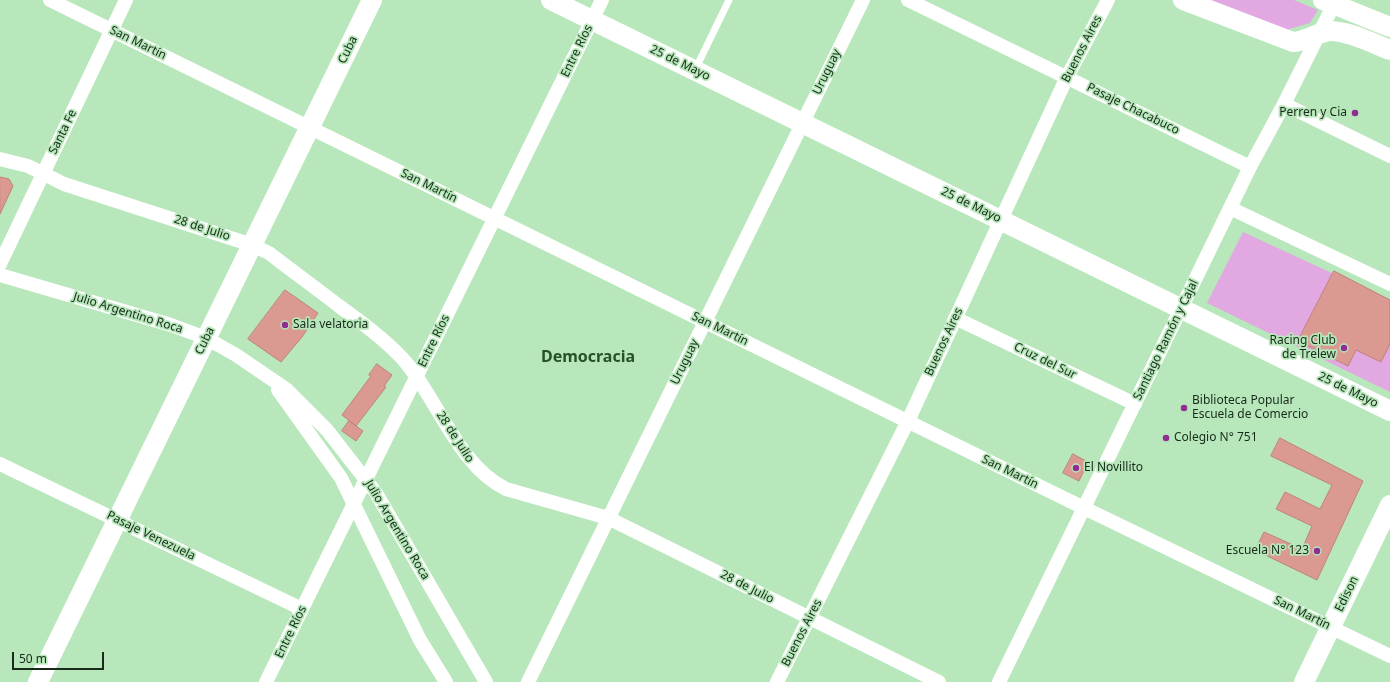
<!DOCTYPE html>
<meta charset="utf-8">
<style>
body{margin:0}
#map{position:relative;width:1390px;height:682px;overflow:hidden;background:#b7e7ba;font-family:"Noto Sans",sans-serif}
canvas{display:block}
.scale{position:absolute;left:12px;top:652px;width:92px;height:18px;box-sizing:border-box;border:2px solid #182b1a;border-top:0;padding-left:5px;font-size:12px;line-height:14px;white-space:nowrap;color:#182b1a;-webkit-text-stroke:3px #b7e7ba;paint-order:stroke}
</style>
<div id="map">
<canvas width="1390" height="682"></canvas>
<div class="scale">50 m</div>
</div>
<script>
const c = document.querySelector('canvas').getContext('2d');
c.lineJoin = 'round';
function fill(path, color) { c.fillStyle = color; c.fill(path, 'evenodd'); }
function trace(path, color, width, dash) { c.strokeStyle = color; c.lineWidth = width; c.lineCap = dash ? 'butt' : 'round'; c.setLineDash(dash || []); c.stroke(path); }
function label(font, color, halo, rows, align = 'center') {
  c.font = font + ' "Noto Sans",sans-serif'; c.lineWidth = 3.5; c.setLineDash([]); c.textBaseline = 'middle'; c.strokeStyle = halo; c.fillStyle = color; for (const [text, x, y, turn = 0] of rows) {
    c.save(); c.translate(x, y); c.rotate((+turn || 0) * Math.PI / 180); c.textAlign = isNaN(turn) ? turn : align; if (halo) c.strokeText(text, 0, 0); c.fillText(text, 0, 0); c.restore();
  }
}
const green = new Path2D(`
 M1207 0H1294L1318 10 1310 23 1286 30Z
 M1243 232 1390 300V392L1207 303Z`);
const building = new Path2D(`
 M0 177 9 179 13 186 0 214Z
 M1334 271 1390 300V344L1381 362 1356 350 1348 366 1298 341Z
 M285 290 318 313 302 337 281 362 248 339Z
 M377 364 392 375 384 386 386 387 356 426 342 415 371 376 369 375Z
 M349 421 363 431 356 441 342 431Z
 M1280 438 1363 481 1317 580 1255 550 1264 532 1302 549 1312 526 1276 509 1285 492 1320 509 1332 485 1271 456Z
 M1073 454 1088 462 1079 481 1063 473Z`);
const lane = new Path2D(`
 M695 70 729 0`);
const street = new Path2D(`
 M50 0 1084 508 1390 656
 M908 0 1250 167
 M1284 104 1390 156
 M0 159 28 166 64 184 252 245 269 253C292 271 316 288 339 306 361 322 383 338 402 358 438 398 457 465 506 489L608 518 939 682
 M1230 208 1390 284
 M0 264 126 0
 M0 275 171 325 206 338 236 355 286 389 327 430 376 493 486 682
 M955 318 1135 404
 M278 390 341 478 420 640 446 682
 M0 464 302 609
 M266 682 602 0
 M528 682 863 0
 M777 682 908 421 1067 77 1108 0
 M999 682 1250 167 1284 104 1336 0`);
const secondary = new Path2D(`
 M551 0 1390 411
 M1183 0 1293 42C1305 41 1313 35 1325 32 1341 27 1374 44 1390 50
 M1323 0 1390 27
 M38 682 372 0
 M1304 682 1390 505`);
const markers = [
 [1355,113,4,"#902d93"],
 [285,325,4,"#902d93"],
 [1344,348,4,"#902d93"],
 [1184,408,4,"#902d93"],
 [1166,438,4,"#902d93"],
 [1076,468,4,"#902d93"],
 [1317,551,4,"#902d93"]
];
const streetNames = [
 ["San Martín",138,43,26],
 ["Buenos Aires",1082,49,-63],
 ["Cuba",348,50,-64],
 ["Entre Ríos",577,51,-64],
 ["25 de Mayo",680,63,26],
 ["Uruguay",827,72,-64],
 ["Pasaje Chacabuco",1133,109,26],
 ["Santa Fe",63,132,-64],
 ["San Martín",429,186,26],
 ["25 de Mayo",971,205,26],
 ["28 de Julio",202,228,18],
 ["Julio Argentino Roca",128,313,17],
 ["San Martín",720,329,26],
 ["Santiago Ramón y Cajal",1166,340,-64],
 ["Cuba",205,341,-64],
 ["Entre Ríos",434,341,-64],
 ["Buenos Aires",944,342,-65],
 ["Cruz del Sur",1045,361,26],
 ["Uruguay",685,362,-64],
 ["25 de Mayo",1348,390,26],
 ["28 de Julio",455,437,57],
 ["San Martín",1010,472,26],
 ["Julio Argentino Roca",397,530,59],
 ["Pasaje Venezuela",151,536,26],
 ["28 de Julio",747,587,27],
 ["Edison",1347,594,-64],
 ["San Martín",1302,613,26],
 ["Entre Ríos",291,632,-64],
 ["Buenos Aires",802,633,-63]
];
const poiNames = [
 ["Perren y Cia",1347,113,"right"],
 ["Sala velatoria",293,325],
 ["Racing Club",1336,341,"right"],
 ["de Trelew",1336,355,"right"],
 ["Biblioteca Popular",1192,401],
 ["Escuela de Comercio",1192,415],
 ["Colegio N° 751",1174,438],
 ["El Novillito",1084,468],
 ["Escuela N° 123",1309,551,"right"]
];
const districtNames = [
 ["Democracia",588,357]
];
fill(green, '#e2a8e2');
fill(building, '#da9991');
trace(building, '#c0817a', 1);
trace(lane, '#fff', 7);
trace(street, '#fff', 14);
trace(secondary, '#fff', 20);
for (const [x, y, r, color] of markers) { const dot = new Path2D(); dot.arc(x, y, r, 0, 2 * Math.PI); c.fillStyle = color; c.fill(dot); trace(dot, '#b7e7ba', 1.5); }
label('12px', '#182b1a', '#b7e7ba', streetNames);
label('12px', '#182b1a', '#b7e7ba', poiNames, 'left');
label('bold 16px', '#26512b', '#b7e7ba', districtNames);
</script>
